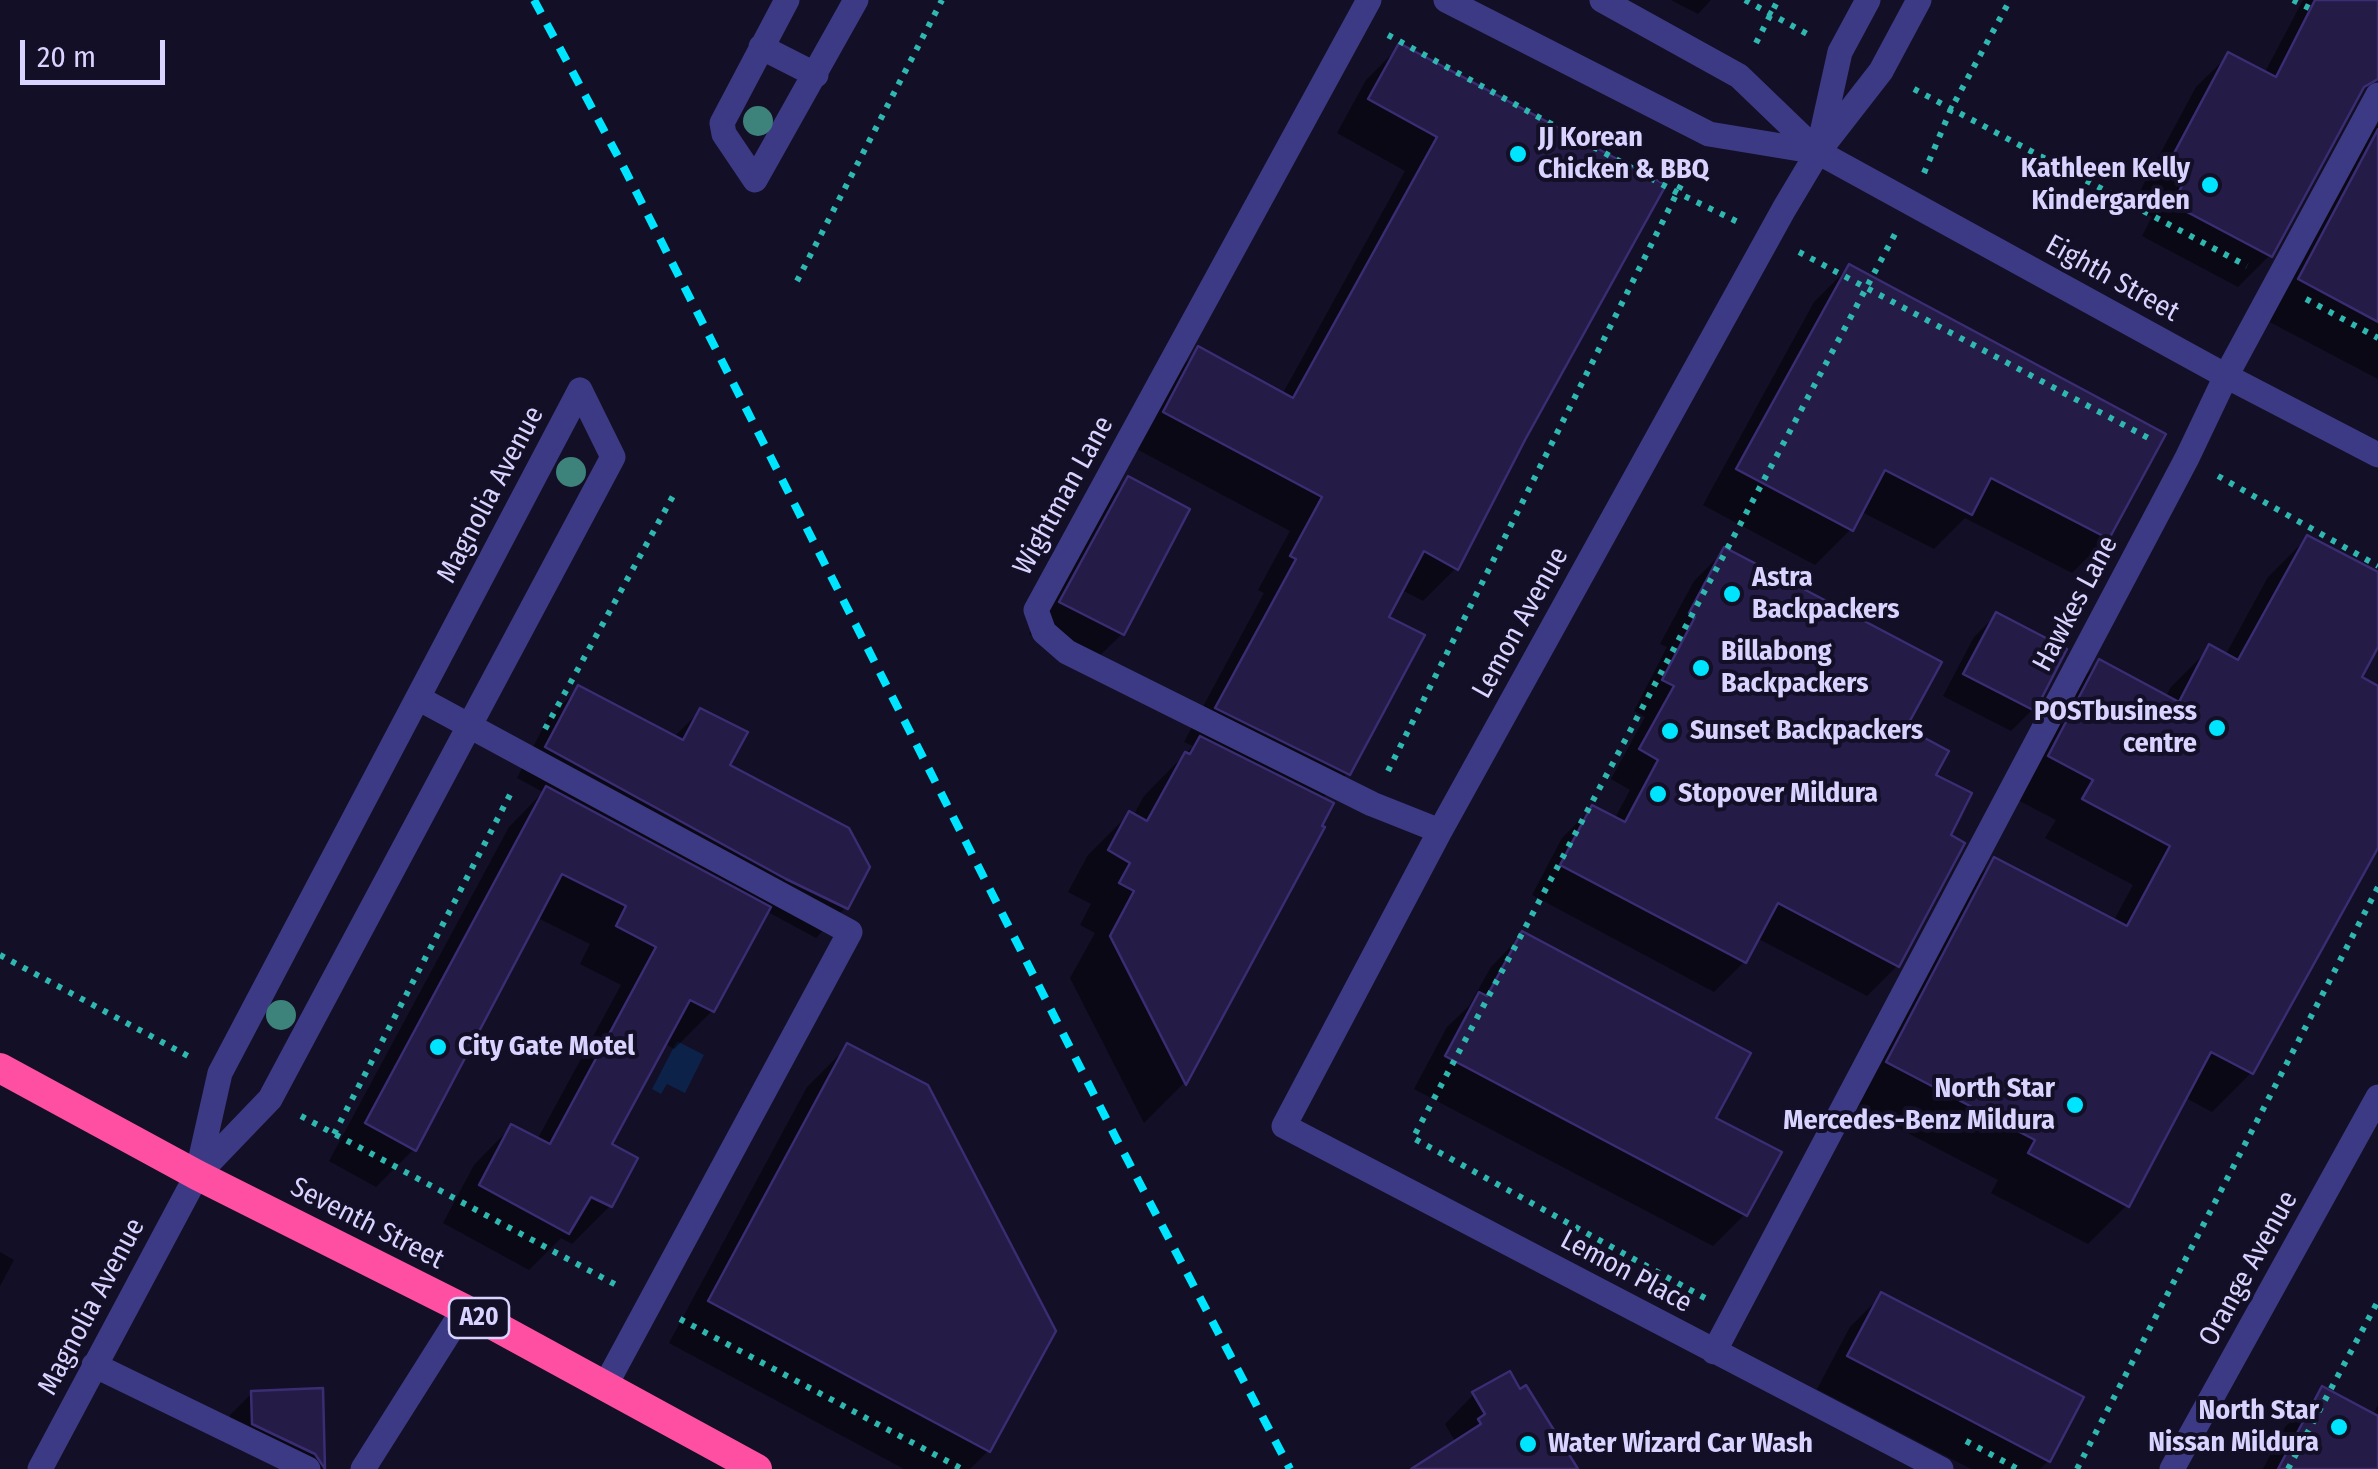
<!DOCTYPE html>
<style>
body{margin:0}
#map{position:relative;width:2378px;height:1469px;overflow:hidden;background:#130f26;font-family:"Fira Sans Condensed",sans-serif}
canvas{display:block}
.scale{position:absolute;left:20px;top:40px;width:145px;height:45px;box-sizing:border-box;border:5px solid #d9d4ff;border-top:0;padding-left:12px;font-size:30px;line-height:35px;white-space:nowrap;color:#d9d4ff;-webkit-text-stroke:8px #130f26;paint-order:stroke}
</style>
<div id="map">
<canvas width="2378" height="1469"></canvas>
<div class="scale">20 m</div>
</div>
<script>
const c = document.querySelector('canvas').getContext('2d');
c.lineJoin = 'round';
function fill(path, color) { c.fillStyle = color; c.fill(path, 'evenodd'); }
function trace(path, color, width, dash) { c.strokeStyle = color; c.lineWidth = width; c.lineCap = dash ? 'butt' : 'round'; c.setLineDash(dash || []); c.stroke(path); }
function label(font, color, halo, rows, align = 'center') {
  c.font = font + ' "Fira Sans Condensed",sans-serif'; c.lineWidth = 8; c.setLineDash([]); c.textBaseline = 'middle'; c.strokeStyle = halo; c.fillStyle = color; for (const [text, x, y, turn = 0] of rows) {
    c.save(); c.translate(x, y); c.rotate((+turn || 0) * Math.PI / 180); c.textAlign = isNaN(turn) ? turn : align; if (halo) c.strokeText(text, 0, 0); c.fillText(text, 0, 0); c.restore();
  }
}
const water = new Path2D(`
 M677 1041 704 1055 685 1093 667 1084 661 1094 652 1089Z`);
const shadow = new Path2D(`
 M1671 0H1711L1698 14Z
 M2303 0H2378V43L2270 255 2238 287 2142 236 2152 217 2132 206 2196 87 2229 55 2264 74Z
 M1400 46 1662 186 1522 439 1456 568 1423 601 1400 589 1385 618 1348 773 1321 800 1319 827 1322 828 1184 1083 1144 1123 1070 978 1095 933 1080 925 1091 904 1068 892 1088 855 1129 814 1133 816 1144 796 1193 746 1184 742 1264 593 1258 590 1290 531 1131 446 1165 383 1199 350 1282 395 1405 171 1337 133 1366 80Z
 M2378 125V379L2262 318 2350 152Z
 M1849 267 2107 538 2072 573 1965 518 1934 549 1860 511 1851 529 1815 565 1703 505 1814 302Z
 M1128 479 1122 634 1089 666 1029 634 1096 511Z
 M2307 538 2378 575V642L2358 678 2378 689V843L2251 1073 2212 1112 2184 1097 2127 1205 2088 1244 1991 1193 1998 1180 1848 1102 1955 900 1995 860 2113 922 2133 885 2045 838 2056 820 2010 796 2060 701 2099 662 2165 698 2171 687 2210 648 2225 656 2268 577Z
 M1724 551 1903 729 1933 776 1897 966 1867 996 1757 938 1744 962 1714 992 1532 895 1562 838 1592 808 1614 820 1630 790 1611 779 1645 717 1634 711 1667 647 1660 644 1694 581Z
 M1996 615 2033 709 2011 731 1943 696 1974 637Z
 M579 688 673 738 700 711 726 766 846 907 816 938 766 911 712 1011 674 1049 664 1043 609 1145 610 1206 572 1244 561 1238 529 1270 443 1223 474 1165 511 1127 537 1140 621 985 580 964 590 944 536 917 414 1149 376 1187 329 1161 509 827 543 792 517 778 548 718Z
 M1523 934 1713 1119 1745 1214 1713 1246 1414 1089 1447 1027 1469 1006 1491 967Z
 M848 1046 988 1451 970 1469H904L669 1343 807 1087Z
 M0 1252 14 1260 0 1286Z
 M1882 1295 2048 1461 2040 1469H1971L1817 1389 1850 1327Z
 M2323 1389 2372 1416 2378 1405V1469H2263L2285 1427Z
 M321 1391 323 1469H280L231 1445 230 1415 252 1393Z
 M1474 1394 1576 1469H1416L1456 1443 1445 1424Z`);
const building = new Path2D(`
 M2315 0H2378V79L2364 87 2272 257 2172 204 2183 184 2163 174 2228 52 2276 77Z
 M1399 43 1666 185 1525 440 1458 570 1424 551 1389 617 1425 635 1350 775 1215 708 1296 559 1290 556 1322 497 1163 412 1198 346 1293 398 1437 137 1368 99Z
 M2378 129V322L2298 279Z
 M1849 264 2166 434 2109 539 1991 478 1972 515 1885 470 1853 531 1736 469Z
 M1128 476 1190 509 1124 635 1059 602Z
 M2307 535 2378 572V647L2362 677 2378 686V848L2253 1074 2211 1052 2129 1207 2028 1153 2035 1140 1886 1062 1994 857 2127 926 2170 846 2082 799 2093 780 2048 756 2099 659 2179 702 2209 644 2238 660Z
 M1724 547 1942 662 1906 728 1949 751 1936 775 1972 793 1951 835 1965 843 1899 967 1778 903 1746 963 1560 865 1592 805 1625 822 1658 760 1639 749 1674 686 1662 680 1695 617 1689 613Z
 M1996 612 2067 649 2035 711 1963 674Z
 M578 685 683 740 700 708 748 732 730 765 849 828 870 867 848 909 786 879 545 747Z
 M1200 736 1334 803 1322 826 1325 827 1186 1085 1110 936 1134 891 1119 883 1130 863 1108 850 1129 811 1147 821 1185 752 1190 754Z
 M546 786 771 907 714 1012 690 1000 612 1144 638 1158 612 1207 591 1197 569 1234 479 1185 511 1124 550 1144 656 947 616 926 626 906 562 874 416 1151 365 1123Z
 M1522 931 1751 1053 1716 1118 1782 1152 1747 1216 1445 1056 1479 992 1487 996Z
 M847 1043 928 1085 1056 1331 990 1452 708 1301Z
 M1881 1292 2084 1397 2050 1462 1847 1356Z
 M1510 1371 1520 1389 1526 1385 1578 1469H1411L1481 1424 1478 1419 1485 1414 1472 1392Z
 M2322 1386 2378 1416V1469H2278Z
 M323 1388 325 1469 315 1454 252 1424 251 1391Z`);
const path = new Path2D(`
 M1745 0 1809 35
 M2293 0 2311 9
 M1388 35 1676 192 1738 222
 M1756 43 1778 0
 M1914 89 2247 266
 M1924 173 1951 109 2010 0
 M1799 252 2154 441
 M797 281 942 0
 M2306 299 2378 338
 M2218 476 2378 566
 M545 729 673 496
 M1388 771 1691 165
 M0 955 188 1056
 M301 1116 620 1287
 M334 1134 513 789
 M1705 1298 1413 1138 1895 234
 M680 1319 962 1469
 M1966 1441 2018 1469
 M2077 1469 2378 887
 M2288 1469 2378 1301`);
const minor = new Path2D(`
 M787 0 722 123 724 134 755 180 856 0
 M1369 0 1036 610 1044 632 1067 652 1372 804 1440 831
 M1446 0 1709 134 1818 152
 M1602 0 1739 76 1818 152 2226 376 2378 455
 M1919 0 1881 71 1818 152 1784 209 1440 831 1284 1126 1941 1469
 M761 47 816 75
 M1820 142 1840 52 1868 0
 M418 698 850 932 605 1386
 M197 1175 220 1073 580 390
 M1714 1352 2187 458 2226 376 2378 95
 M94 1365 308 1469
 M40 1469 197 1175 270 1099 613 457 580 390
 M363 1469 464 1309
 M2172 1469 2378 1097`);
const highway = new Path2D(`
 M0 1068 197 1175 464 1309 757 1469`);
const rail = new Path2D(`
 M534 0 622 164 1116 1138 1290 1469`);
const trees = [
 [758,121],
 [571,472],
 [281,1015]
];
const markers = [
 [1518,154,10,"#00e5ff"],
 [2210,185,10,"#00e5ff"],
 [1732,594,10,"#00e5ff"],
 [1701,668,10,"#00e5ff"],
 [2217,728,10,"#00e5ff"],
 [1670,731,10,"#00e5ff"],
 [1658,794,10,"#00e5ff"],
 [438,1047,10,"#00e5ff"],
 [2075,1105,10,"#00e5ff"],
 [2339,1427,10,"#00e5ff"],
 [1528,1444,10,"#00e5ff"]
];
const shields = [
 [479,1318,60]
];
const shieldNames = [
 ["A20",479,1318]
];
const poiNames = [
 ["JJ Korean",1538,138],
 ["Chicken & BBQ",1538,170],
 ["Kathleen Kelly",2190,169,"right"],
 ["Kindergarden",2190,201,"right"],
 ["Astra",1752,578],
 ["Backpackers",1752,610],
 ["Billabong",1721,652],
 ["Backpackers",1721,684],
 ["POSTbusiness",2197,712,"right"],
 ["centre",2197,744,"right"],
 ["Sunset Backpackers",1690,731],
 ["Stopover Mildura",1678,794],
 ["City Gate Motel",458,1047],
 ["North Star",2055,1089,"right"],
 ["Mercedes-Benz Mildura",2055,1121,"right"],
 ["North Star",2319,1411,"right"],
 ["Nissan Mildura",2319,1443,"right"],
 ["Water Wizard Car Wash",1548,1444]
];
const streetNames = [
 ["Eighth Street",2112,279,29],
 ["Magnolia Avenue",491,495,-62],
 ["Wightman Lane",1064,496,-61],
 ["Hawkes Lane",2076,604,-62],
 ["Lemon Avenue",1521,623,-61],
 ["Seventh Street",367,1224,27],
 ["Orange Avenue",2249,1269,-61],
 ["Lemon Place",1626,1272,28],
 ["Magnolia Avenue",92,1307,-62]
];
fill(water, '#0c2248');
fill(shadow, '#0007');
fill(building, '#241b47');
trace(building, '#3b2d73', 2.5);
trace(path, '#2fb8b0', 6, [5, 8]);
trace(minor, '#3d3a85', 25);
trace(highway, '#ff4fa3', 30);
trace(rail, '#00e5ff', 8, [15, 12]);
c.fillStyle = '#3d827b';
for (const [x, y] of trees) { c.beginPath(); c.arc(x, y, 15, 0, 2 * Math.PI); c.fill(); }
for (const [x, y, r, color] of markers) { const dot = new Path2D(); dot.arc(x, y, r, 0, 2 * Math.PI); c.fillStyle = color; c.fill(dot); trace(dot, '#130f26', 4); }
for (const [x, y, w] of shields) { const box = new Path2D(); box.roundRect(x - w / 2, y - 20, w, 40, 8); c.fillStyle = '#130f26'; c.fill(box); trace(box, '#d9d4ff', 2.5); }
label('bold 25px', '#d9d4ff', null, shieldNames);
label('bold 28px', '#d9d4ff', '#130f26', poiNames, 'left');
label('28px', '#d9d4ff', '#130f26', streetNames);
</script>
